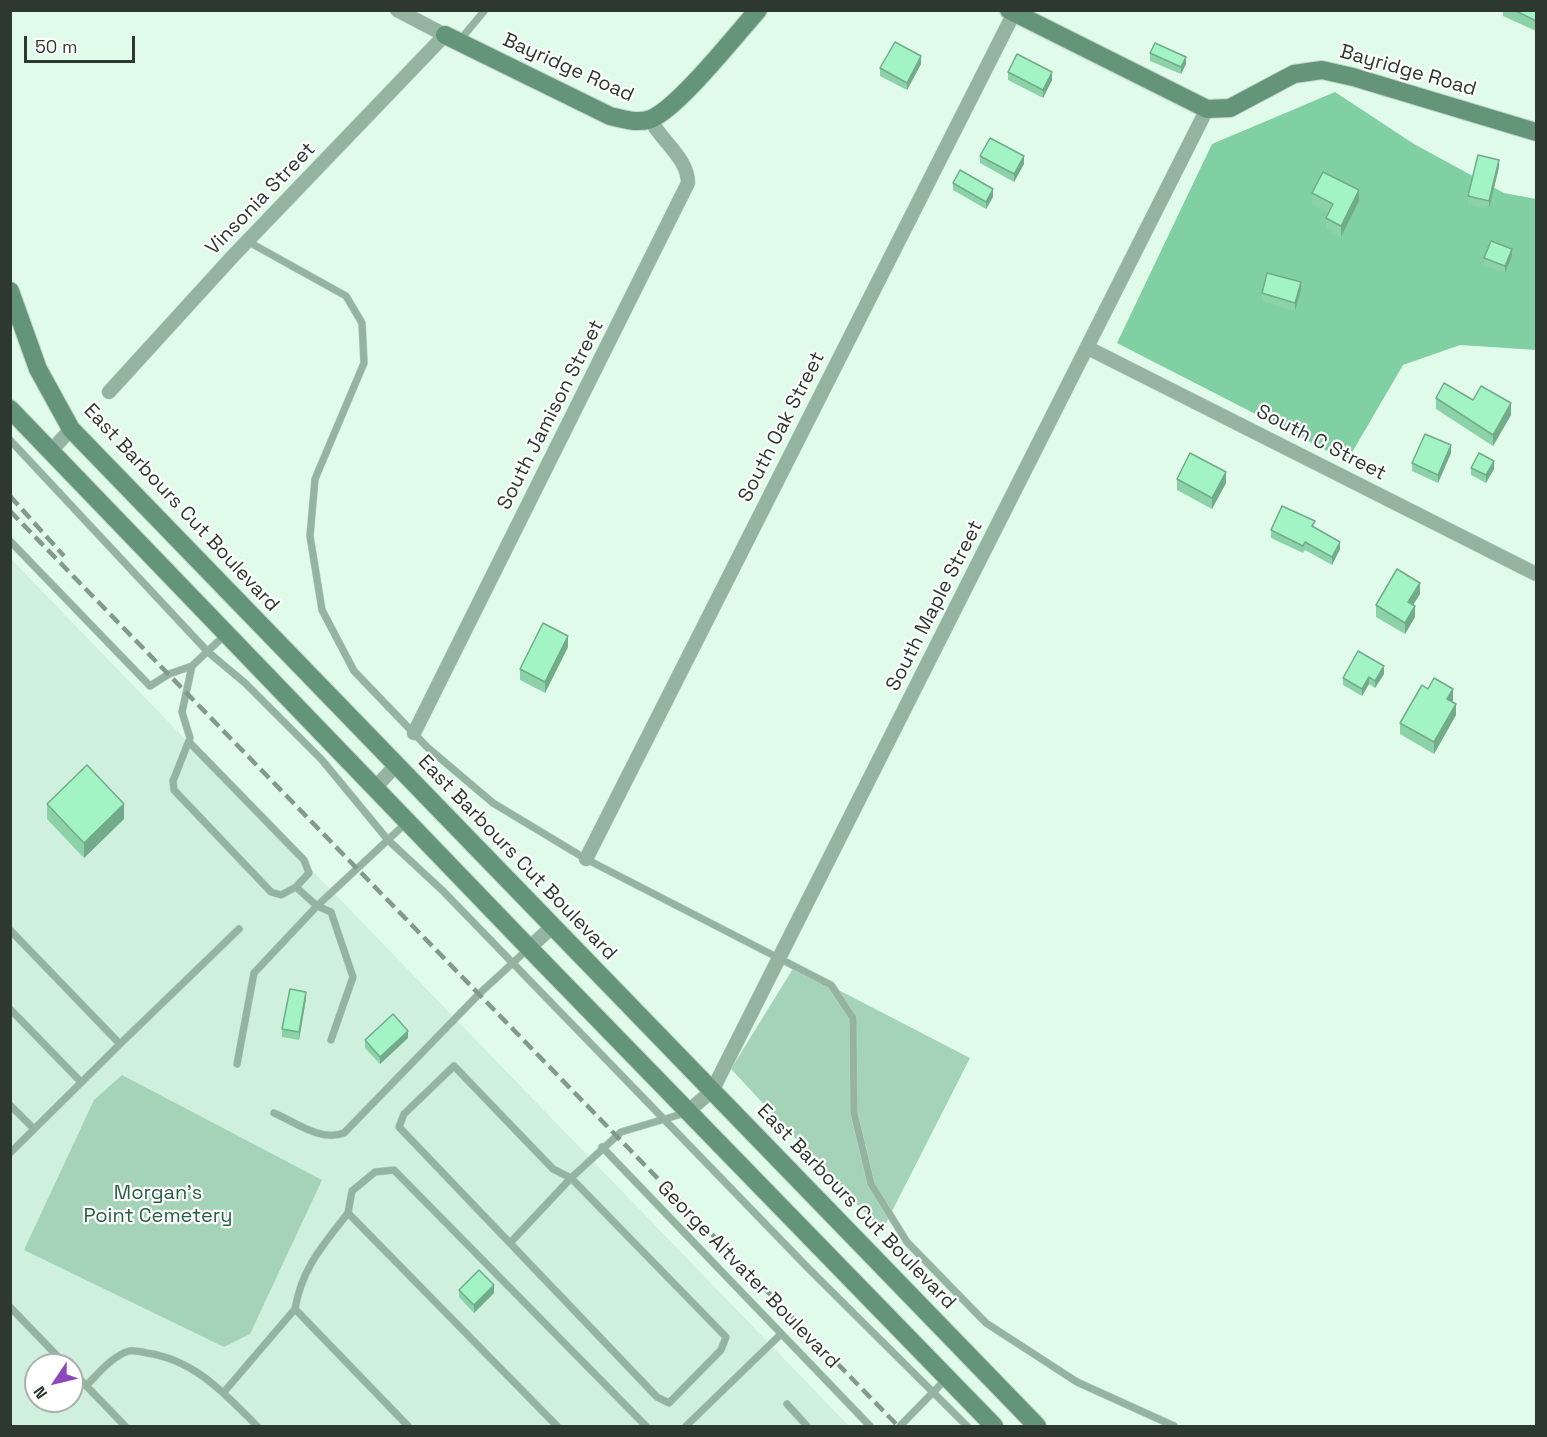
<!DOCTYPE html>
<style>
body{margin:0}
#map{position:relative;width:1547px;height:1437px;overflow:hidden;background:#e0fbea;font-family:"Space Grotesk",sans-serif}
canvas{display:block}
.frame{position:absolute;inset:0;border:12px solid #2d3831;pointer-events:none}
.north{position:absolute;left:24px;top:1353px;width:60px;height:60px;box-sizing:border-box;background:#fff;border:2px solid #abafad;border-radius:50%;rotate:235deg;font-size:16px;font-weight:700;line-height:24px;text-align:center;color:#2d3831}
.north::after{content:'';display:block;margin:auto;width:21px;height:27px;background:#8b48bc;clip-path:polygon(50% 0,100% 100%,50% 72%,0 100%)}
.scale{position:absolute;left:24px;top:36px;width:111px;height:27px;box-sizing:border-box;border:3px solid #2d3831;border-top:0;padding-left:8px;font-size:18px;line-height:21px;white-space:nowrap;color:#2d3831;-webkit-text-stroke:4px #fff;paint-order:stroke}
</style>
<div id="map">
<canvas width="1547" height="1437"></canvas>
<div class="frame"></div>
<div class="north">N</div>
<div class="scale">50 m</div>
</div>
<script>
const c = document.querySelector('canvas').getContext('2d');
c.lineJoin = 'round';
function fill(path, color) { c.fillStyle = color; c.fill(path, 'evenodd'); }
function trace(path, color, width, dash) { c.strokeStyle = color; c.lineWidth = width; c.lineCap = dash ? 'butt' : 'round'; c.setLineDash(dash || []); c.stroke(path); }
function label(font, color, halo, rows, align = 'center') {
  c.font = font + ' "Space Grotesk",sans-serif'; c.lineWidth = 4.5; c.setLineDash([]); c.textBaseline = 'middle'; c.strokeStyle = halo; c.fillStyle = color; for (const [text, x, y, turn = 0] of rows) {
    c.save(); c.translate(x, y); c.rotate((+turn || 0) * Math.PI / 180); c.textAlign = isNaN(turn) ? turn : align; if (halo) c.strokeText(text, 0, 0); c.fillText(text, 0, 0); c.restore();
  }
}
const built = new Path2D(`
 M11 559 849 1426H11ZM36 1365H72V1401H36Z`);
const green = new Path2D(`
 M794 967 970 1058 882 1231 731 1069Z
 M122 1075 322 1180 250 1334 224 1347 24 1250 94 1100Z`);
const forest = new Path2D(`
 M1335 92 1414 144 1504 193 1536 199V350L1460 345 1403 365 1347 461 1117 343 1212 144Z`);
const lane = new Path2D(`
 M460 40 485 10
 M247 241 346 296 362 323 364 363 315 479 310 536 322 610 354 671 427 747 493 803 586 859 831 985 853 1018 854 1113 871 1184 907 1242 986 1323 1077 1382 1174 1426
 M10 440 208 652 245 683 322 760 388 840 443 891 808 1268 967 1426
 M10 541 150 686 169 674 192 666 226 634
 M192 666 182 712 190 738 173 781 174 790 271 892 281 895 296 887 317 906 331 912 353 977 331 1040
 M189 742 304 860 309 873 296 887
 M10 930 120 1044 239 929
 M10 1009 81 1082
 M237 1064 254 973 317 906 406 823
 M10 1105 34 1129
 M274 1113C295 1122 321 1142 344 1133L479 994 529 948
 M602 1147 870 1426
 M10 1153 120 1044
 M348 1213C323 1245 302 1268 295 1309L408 1426
 M510 1243 571 1178 553 1169 454 1066 404 1114 399 1127 657 1397 669 1403 721 1350 726 1337 571 1178 621 1132 685 1113
 M10 1307 66 1365
 M72 1371 125 1426
 M86 1386C98 1374 112 1356 129 1351 134 1350 142 1352 147 1353 195 1360 225 1394 257 1426
 M224 1392 295 1309
 M787 1404 807 1426
 M557 1426 348 1213 352 1191 375 1172 394 1170 646 1426
 M686 1426 781 1334
 M900 1426 947 1378`);
const street = new Path2D(`
 M1088 348 1536 574
 M109 392 233 256 445 35 397 10
 M51 451 71 429
 M414 733 688 183C688 158 661 141 650 119
 M375 788 396 765
 M586 859 1014 13
 M529 948 552 927
 M687 1112 712 1091 1207 109`);
const secondary = new Path2D(`
 M1009 10 1207 109 1230 108 1294 74 1322 70 1353 77 1536 132
 M445 35 610 116C624 119 637 124 651 119 678 108 735 36 758 10
 M10 291 38 369 71 429 1037 1426
 M10 409 529 948 994 1426`);
const rail = new Path2D(`
 M10 496 64 556
 M10 511 898 1426`);
const wall = new Path2D(`
 M1503 10H1536V31L1503 16Z
 M1150 53 1186 64 1181 74 1150 61Z
 M921 64 907 90 880 76V68Z
 M1008 72 1052 80 1043 98 1008 80Z
 M980 156 1024 164 1014 182 980 163Z
 M1499 167 1489 209 1468 204V196Z
 M953 183 993 197 986 209 953 190Z
 M1312 193 1359 201 1341 237 1326 229V218L1328 213 1312 204Z
 M1512 256 1505 273 1484 265V258Z
 M1301 290 1295 311 1262 301V293Z
 M1436 398 1473 400 1511 415 1493 446 1436 409Z
 M1451 453 1438 483 1412 471V463Z
 M1471 468 1494 469 1486 483 1471 475Z
 M1177 479 1226 483 1212 509 1177 490Z
 M1315 527 1340 549 1332 565 1305 550 1303 553 1271 538V530Z
 M1420 594 1413 605 1415 617 1405 634 1376 617V605Z
 M568 647 545 693 520 680V669Z
 M1384 674 1375 688 1369 684 1362 696 1343 685V678Z
 M1428 689 1453 700 1452 702 1456 715 1434 754 1400 734V723Z
 M47 804 124 819 84 858 47 819Z
 M306 999 299 1040 282 1037V1029Z
 M408 1038 380 1064 365 1048V1040Z
 M459 1290 494 1293 474 1313 459 1297Z`);
const shadedWall = new Path2D(`
 M921 56V64L907 90V83Z
 M1186 57V64L1181 74V67Z
 M1052 72V80L1043 98V90Z
 M1024 156V164L1014 182V174Z
 M1499 160V167L1489 209V201Z
 M993 189V197L986 209V202Z
 M1359 190V201L1341 237V226Z
 M1512 249V256L1505 273V266Z
 M1301 282V290L1295 311V303Z
 M1511 403V415L1493 446V435Z
 M1451 445V453L1438 483V475Z
 M1494 461V469L1486 483V475Z
 M1226 472V483L1212 509V498Z
 M1340 542V549L1332 565V557Z
 M1420 583V594L1408 613V602Z
 M1415 606V617L1405 634V623Z
 M568 636V647L545 693V682Z
 M1384 666V674L1375 688V681Z
 M1369 677V684L1362 696V689Z
 M1453 689V700L1447 710V699Z
 M1456 704V715L1434 754V742Z
 M124 804V819L84 858V843Z
 M306 992V999L299 1040V1032Z
 M408 1031V1038L380 1064V1057Z
 M494 1285V1293L474 1313V1305Z`);
const building = new Path2D(`
 M1514 10H1536V21Z
 M895 42 921 56 907 83 880 68Z
 M1155 43 1186 57 1181 67 1150 53Z
 M1017 54 1052 72 1043 90 1008 72Z
 M990 138 1024 156 1014 174 980 156Z
 M1478 155 1499 160 1489 201 1468 196Z
 M960 170 993 189 986 202 953 183Z
 M1323 172 1359 190 1341 226 1326 218 1333 204 1312 193Z
 M1491 241 1512 249 1505 266 1484 258Z
 M1267 273 1301 282 1295 303 1262 293Z
 M1444 383 1473 400 1481 386 1511 403 1493 435 1436 398Z
 M1425 434 1451 445 1438 475 1412 463Z
 M1190 453 1226 472 1212 498 1177 479Z
 M1479 453 1494 461 1486 475 1471 468Z
 M1282 506 1315 521 1312 526 1340 542 1332 557 1305 542 1303 546 1271 530Z
 M1397 569 1420 583 1408 602 1415 606 1405 623 1376 605Z
 M543 623 568 636 545 682 520 669Z
 M1358 651 1384 666 1375 681 1369 677 1362 689 1343 678Z
 M1434 678 1453 689 1447 699 1456 704 1434 742 1400 723 1422 685 1428 689Z
 M87 765 124 804 84 843 47 804Z
 M290 989 306 992 299 1032 282 1029Z
 M393 1014 408 1031 380 1057 365 1040Z
 M479 1270 494 1285 474 1305 459 1290Z`);
const streetNames = [
 ["Bayridge Road",568,68,24],
 ["Bayridge Road",1408,71,16],
 ["Vinsonia Street",261,199,-46],
 ["South Jamison Street",551,415,-63],
 ["South Oak Street",782,427,-63],
 ["South C Street",1321,443,27],
 ["East Barbours Cut Boulevard",181,508,47],
 ["South Maple Street",935,606,-63],
 ["East Barbours Cut Boulevard",517,858,46],
 ["East Barbours Cut Boulevard",856,1207,46],
 ["George Altvater Boulevard",748,1275,46]
];
const parkNames = [
 ["Morgan's",158,1194],
 ["Point Cemetery",158,1217]
];
fill(built, '#cff0dc');
fill(green, '#a4d3b7');
fill(forest, '#81d0a3');
trace(lane, '#c0d8c9', 8);
trace(street, '#c0d8c9', 15);
trace(secondary, '#c0d8c9', 20);
trace(lane, '#94b4a0', 7);
trace(street, '#94b4a0', 14);
trace(secondary, '#649578', 18);
trace(rail, '#85988c', 4.5, [12, 6]);
fill(wall, '#8cd2a9');
fill(shadedWall, '#72ab8a');
fill(building, '#a3f4c5');
trace(building, '#72ab8a', 1.5);
label('20px', '#2d3831', '#fff', streetNames);
label('20px', '#255f41', '#fff', parkNames);
</script>
